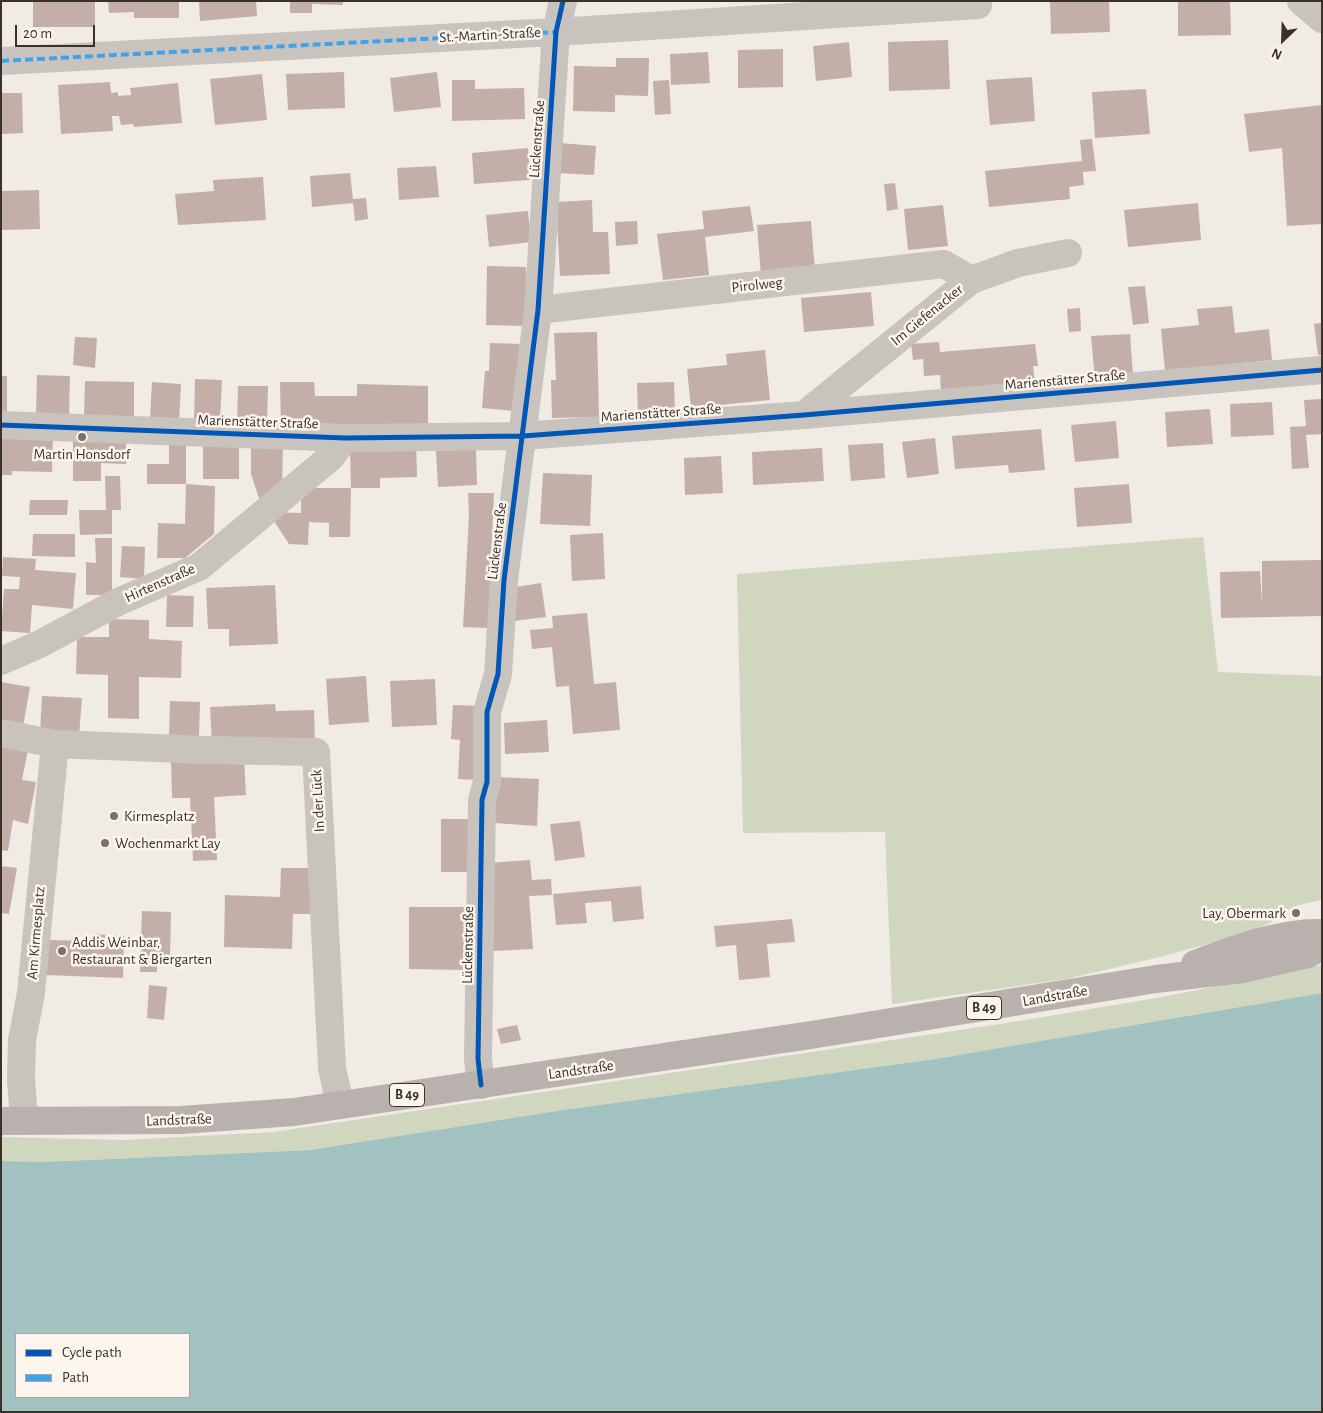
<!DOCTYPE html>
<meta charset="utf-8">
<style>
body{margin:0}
#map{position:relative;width:1323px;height:1413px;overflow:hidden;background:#f0ebe5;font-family:"Alegreya Sans",sans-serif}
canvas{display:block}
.frame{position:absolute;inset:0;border:2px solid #3b302b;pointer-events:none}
.legend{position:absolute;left:15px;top:1333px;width:175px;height:65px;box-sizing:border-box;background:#fbf5ee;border:1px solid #aea6a0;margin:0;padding:6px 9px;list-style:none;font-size:15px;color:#3b302b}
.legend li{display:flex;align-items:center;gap:10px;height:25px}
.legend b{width:25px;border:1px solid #aea6a0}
.north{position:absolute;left:1258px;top:15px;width:50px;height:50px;-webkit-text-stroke:4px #fbf5ee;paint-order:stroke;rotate:204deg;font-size:14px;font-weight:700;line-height:20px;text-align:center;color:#3b302b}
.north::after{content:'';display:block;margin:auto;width:18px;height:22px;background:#3b302b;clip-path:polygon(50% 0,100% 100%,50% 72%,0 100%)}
.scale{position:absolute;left:15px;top:25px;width:80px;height:22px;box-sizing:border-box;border:2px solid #3b302b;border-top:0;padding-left:6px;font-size:15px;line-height:18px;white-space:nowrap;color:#3b302b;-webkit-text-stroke:4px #fbf5ee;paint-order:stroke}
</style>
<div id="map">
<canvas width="1323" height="1413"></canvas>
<div class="frame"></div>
<ul class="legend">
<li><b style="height:6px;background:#0057b8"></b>Cycle path</li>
<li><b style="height:6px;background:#3fa3eb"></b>Path</li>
</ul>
<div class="north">N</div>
<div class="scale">20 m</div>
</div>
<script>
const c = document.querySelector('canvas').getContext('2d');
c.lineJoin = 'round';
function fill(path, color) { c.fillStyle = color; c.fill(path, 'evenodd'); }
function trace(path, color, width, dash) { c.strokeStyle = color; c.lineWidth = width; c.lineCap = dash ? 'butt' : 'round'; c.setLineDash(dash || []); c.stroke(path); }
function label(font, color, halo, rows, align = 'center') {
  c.font = font + ' "Alegreya Sans",sans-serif'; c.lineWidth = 5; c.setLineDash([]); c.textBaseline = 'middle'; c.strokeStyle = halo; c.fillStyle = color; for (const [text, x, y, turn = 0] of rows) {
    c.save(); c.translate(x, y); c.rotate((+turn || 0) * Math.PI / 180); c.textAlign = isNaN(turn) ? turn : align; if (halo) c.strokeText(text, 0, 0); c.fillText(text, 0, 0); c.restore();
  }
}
const green = new Path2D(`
 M1203 537 1218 672 1322 676V900L1294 906 1268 924 1243 934 1160 957 1066 979 892 1004 885 832 743 833 737 574Z
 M1322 965V993L935 1059 563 1110 310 1150 44 1162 1 1161V1137L125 1140 273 1132 1007 1023 1162 997Z`);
const water = new Path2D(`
 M1322 993V1412H1V1161L44 1162 310 1150 563 1110 935 1059ZM16 1334H189V1397H16Z`);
const building = new Path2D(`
 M33 1H95V27H33Z
 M108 1H179V18H134V12L109 13Z
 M199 1H256L257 16 200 21Z
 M290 1H343V5L312 4V13H290Z
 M1050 1H1109L1110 32 1051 34Z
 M1178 1H1230L1231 35 1178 36Z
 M948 40 950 89 889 91 888 42Z
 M849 42 852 77 816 81 813 46Z
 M783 49V87L738 88V50Z
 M708 52 710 83 671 85 670 54Z
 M616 58H649L648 96 615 95V112L573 111 574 66 616 67Z
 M344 72 345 108 288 110 286 74Z
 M437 72 441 107 394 112 390 78Z
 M262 74 267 120 215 125 210 79Z
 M1032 77 1035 121 990 125 986 80Z
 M452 80H475V89L524 88 525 119 452 121Z
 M669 80 671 114 655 115 653 81Z
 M110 82 111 93 118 92V96L131 95 130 88 178 83 182 123 134 127 133 124 121 125 119 116H112L113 131 61 134 58 85Z
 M1146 89 1150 134 1095 138 1092 92Z
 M1 93H22L23 133 1 134Z
 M1322 105V224L1287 226 1282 148 1249 152 1244 114Z
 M1092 139 1096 171 1083 172 1084 185 1069 187 1070 199 989 207 985 171 1082 161 1080 140Z
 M560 143 596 146 594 175 558 173Z
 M528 148 530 180 474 184 472 153Z
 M436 166 439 197 399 200 397 168Z
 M350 173 353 199 366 198 368 219 355 221 353 203 312 207 310 176Z
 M263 177 266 220 178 225 175 194 214 191 213 180Z
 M895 183 898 209 887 211 884 184Z
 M39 190 40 229 1 230V191Z
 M592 200 593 232H608L610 274 560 276 556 202Z
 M1198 203 1201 240 1128 247 1124 210Z
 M943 205 948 246 908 250 904 209Z
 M750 206 754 231 705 237 709 275 663 280 657 234 704 229 702 211Z
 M528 211 531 242 489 247 486 215Z
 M637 221 638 244 616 246 615 222Z
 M811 221 815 271 761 276 757 225Z
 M487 266 526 267 525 326 486 325Z
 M1145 286 1149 323 1133 325 1128 287Z
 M871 292 874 326 804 332 801 298Z
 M1232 306 1235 333 1269 329 1272 360 1165 371 1161 329 1199 325 1197 309Z
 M1080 308 1081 331 1069 332 1067 309Z
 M1322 323V355H1318L1314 324Z
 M597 332 599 417 552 418 551 380H556L554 333Z
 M1130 334 1133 376 1095 379 1091 336Z
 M75 337 97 338 95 368 73 365Z
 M939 342 940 352 1035 344 1038 366H1033L1035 382 941 391 940 375 924 376 923 359 913 360 911 344Z
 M490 343 521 344 515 411 482 408 485 371H489Z
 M765 350 770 400 691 408 687 369 727 365 726 354Z
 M37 375 70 376 69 416 36 415Z
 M1 376H7V413H1Z
 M195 379 222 380 220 421 194 420Z
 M85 381 134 382V416H84Z
 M152 382 181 384 179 421 150 419Z
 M280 382H314L315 396H357V384L428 386V428L281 426Z
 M674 382 675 413 638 415 637 383Z
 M238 386H268L267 423H237Z
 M1322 399V434L1306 435 1309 468 1292 469 1290 427 1306 426 1304 400Z
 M1272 402 1274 435 1231 437 1230 404Z
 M1210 409 1213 444 1167 447 1165 412Z
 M1116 421 1119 458 1075 462 1071 425Z
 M1041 429 1045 470 1009 473 1008 465 955 469 952 436Z
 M1 432 53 433 52 472 12 471V475H1Z
 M203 438H239V479H203Z
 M935 438 939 474 907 478 902 442Z
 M73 439 126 440V464L101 463V481H73Z
 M169 442H186V484H147V464H169Z
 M416 442 417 477 380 478V488H351L350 450Z
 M883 443 885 478 851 481 848 445Z
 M251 445 283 446 282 488 261 504 251 474Z
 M822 448 824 481 753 485 752 452Z
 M476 449 477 485 438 487 436 451Z
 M721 456 723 493 685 495 684 458Z
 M543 473 592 475 590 526 540 524Z
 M105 476H120L121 510H112V534L80 535 79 510H106Z
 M186 484 215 486 214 534 185 558H157L158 523 185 524Z
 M1129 484 1132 523 1077 527 1074 488Z
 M301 488H351L350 537H329V523L309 522 308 545 289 544 268 512 301 513Z
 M468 493H494L488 628 463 627 469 516Z
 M30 500H68L67 515H29Z
 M603 533 605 579 572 581 570 535Z
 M33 534H75V557L32 556Z
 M95 538H112V595H86V562L96 563Z
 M122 546 145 547 144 579 120 577Z
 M3 557 36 559 35 570 76 573 73 609 32 605 30 633 1 631 4 589H19L20 577 2 576Z
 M1322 560V616L1221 618 1220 572 1260 571 1262 603V561Z
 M541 583 546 617 514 621 509 588Z
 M275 585 278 644 229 646V629H208L206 588Z
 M167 595 194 596 193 627H166Z
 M587 613 594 684 616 682 620 730 573 734 569 686 556 687 552 647 532 649 530 630 553 628 552 616Z
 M109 619 149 620V639L182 641 181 678 139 677V719L108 718V675L76 674 77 637H109Z
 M366 676 369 722 329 725 326 679Z
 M435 679 437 725 392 727 390 681Z
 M1 682 30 687 23 727 1 723Z
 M42 696 82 698 79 736 40 733Z
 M170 701 200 702 199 737 169 736Z
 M275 704 276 711 314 710 315 740 212 744 210 707Z
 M453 705 485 706 481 780 458 779 460 740 451 739Z
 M547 720 549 752 505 754 504 723Z
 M1 740 29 745 22 780 36 782 28 824 13 820 8 851 1 850Z
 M244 758 246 795 214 797 217 860 193 861 190 798H172L171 760Z
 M496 777 539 779 537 826 494 823Z
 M441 819H472V872H441Z
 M580 821 585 857 555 861 550 824Z
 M530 860 532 880 551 879 552 895 529 896 533 949 493 951 488 863Z
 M1 866 17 868 9 914 1 913Z
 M281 868H315L314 914H293L292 949 224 947 225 895 280 897Z
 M641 886 644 919 613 922 611 901 585 903 587 923 556 925 553 894Z
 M409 907H464V970L409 969Z
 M142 911 171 912 170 959H157V972H140Z
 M792 919 795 942 767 944 770 977 739 980 736 945 716 947 714 926Z
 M92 934 124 936 123 978 46 975 47 940 92 941Z
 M149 985 167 987 164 1020 147 1018Z
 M517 1025 521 1040 501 1044 497 1029Z`);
const minor = new Path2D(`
 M1301 1 1322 19
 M1 61 556 32 978 5
 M538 310 944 264 971 280
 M804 415 971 280 1018 263 1068 253
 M1 425 345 438 523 436 804 415 1322 370
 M1 661 40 644 120 601 199 567 331 457 345 438
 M1 733 55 744 207 750 316 752 332 1068 340 1105
 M481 1085 478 1059 482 800 487 782V712L498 674 504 580 538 310 556 32 563 1
 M24 1121 21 1079 22 1040 31 993 55 744`);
const primary = new Path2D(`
 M1195 964C1235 949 1279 932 1322 933
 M1 1121 181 1120 294 1112 811 1035 1156 979 1242 969 1308 954 1322 946`);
const quiet = new Path2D(`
 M1 61 556 32`);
const cycleway = new Path2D(`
 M1 425 345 438 523 436 804 415 1322 370
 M481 1085 478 1059 482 800 487 782V712L498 674 504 580 538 310 556 32 563 1`);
const markers = [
 [82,437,5,"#7a716c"],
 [114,816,5,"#7a716c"],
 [105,843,5,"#7a716c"],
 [1296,913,5,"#7a716c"],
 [62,951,5,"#7a716c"]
];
const shields = [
 [984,1008,35],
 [407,1095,35]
];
const shieldNames = [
 ["B 49",984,1008],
 ["B 49",407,1095]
];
const streetNames = [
 ["St.-Martin-Straße",490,35,-3],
 ["Lückenstraße",537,139,-86],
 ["Pirolweg",757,285,-6],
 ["Im Giefenacker",927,315,-39],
 ["Marienstätter Straße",1065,380,-5],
 ["Marienstätter Straße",661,413,-4],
 ["Marienstätter Straße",258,422,2],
 ["Lückenstraße",497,541,-83],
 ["Hirtenstraße",160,583,-24],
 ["In der Lück",318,801,-93],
 ["Am Kirmesplatz",36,933,-85],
 ["Lückenstraße",468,945,-89],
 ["Landstraße",1055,996,-10],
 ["Landstraße",581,1070,-8],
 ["Landstraße",179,1120,-2]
];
const poiNames = [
 ["Martin Honsdorf",82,454,"center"],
 ["Kirmesplatz",124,816],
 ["Wochenmarkt Lay",115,843],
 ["Lay, Obermark",1286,913,"right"],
 ["Addis Weinbar,",72,942],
 ["Restaurant & Biergarten",72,959]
];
fill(green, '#d1d6bf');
fill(water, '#a1c2c1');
fill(building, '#c3afa7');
trace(minor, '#c9c3be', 28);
trace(primary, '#b8b1ad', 28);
trace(quiet, '#3fa3eb', 4, [8, 4]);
trace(cycleway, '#0057b8', 5);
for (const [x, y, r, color] of markers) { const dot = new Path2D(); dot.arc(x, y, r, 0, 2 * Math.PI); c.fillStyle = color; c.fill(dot); trace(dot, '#fbf5ee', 2); }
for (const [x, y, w] of shields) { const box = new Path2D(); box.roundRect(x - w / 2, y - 11.5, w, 23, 4); c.fillStyle = '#fbf5ee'; c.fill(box); trace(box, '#3b302b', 1); }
label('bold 14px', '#3b302b', null, shieldNames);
label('15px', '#3b302b', '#fbf5ee', streetNames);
label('15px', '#3b302b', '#fbf5ee', poiNames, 'left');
</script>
